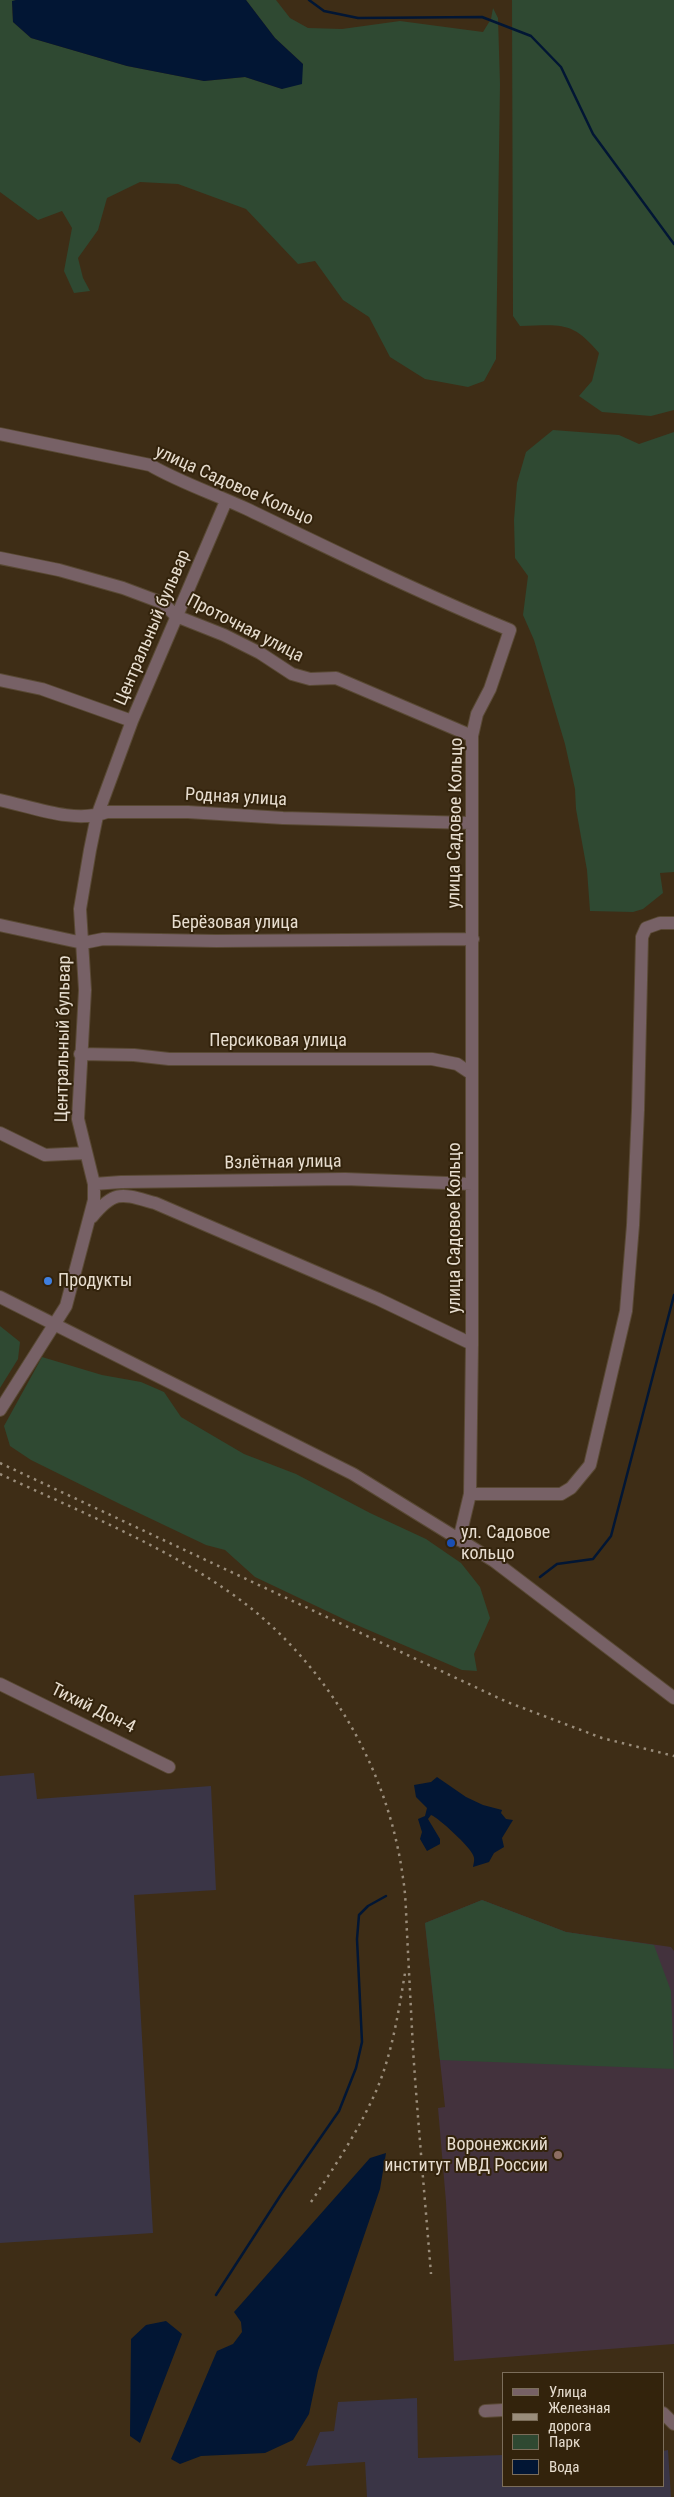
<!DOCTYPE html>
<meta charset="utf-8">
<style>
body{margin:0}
#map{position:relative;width:674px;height:2497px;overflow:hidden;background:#3e2d16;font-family:"Roboto Condensed",sans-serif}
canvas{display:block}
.legend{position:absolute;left:502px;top:2372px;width:162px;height:115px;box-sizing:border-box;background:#33230c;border:1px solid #7b6d5a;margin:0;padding:6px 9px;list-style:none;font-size:15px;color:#e7ddcf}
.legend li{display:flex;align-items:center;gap:10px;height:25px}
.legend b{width:25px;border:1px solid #7b6d5a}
</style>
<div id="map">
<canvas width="674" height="2497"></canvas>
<ul class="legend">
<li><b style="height:6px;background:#776166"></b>Улица</li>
<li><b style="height:6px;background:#9a8d7b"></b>Железная дорога</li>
<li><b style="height:14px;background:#2f4932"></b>Парк</li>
<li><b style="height:14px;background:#021634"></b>Вода</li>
</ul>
</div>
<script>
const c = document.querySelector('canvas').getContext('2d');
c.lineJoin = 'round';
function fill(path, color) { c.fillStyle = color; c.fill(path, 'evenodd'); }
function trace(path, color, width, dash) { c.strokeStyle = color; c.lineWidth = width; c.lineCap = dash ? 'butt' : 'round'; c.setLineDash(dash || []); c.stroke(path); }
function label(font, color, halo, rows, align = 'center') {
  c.font = font + ' "Roboto Condensed",sans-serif'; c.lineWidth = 4; c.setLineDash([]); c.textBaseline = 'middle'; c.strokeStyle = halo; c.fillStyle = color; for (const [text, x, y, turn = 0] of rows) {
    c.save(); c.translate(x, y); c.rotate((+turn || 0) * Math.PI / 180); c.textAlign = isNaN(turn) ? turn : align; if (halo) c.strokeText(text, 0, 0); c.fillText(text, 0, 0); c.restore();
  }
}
const industrial = new Path2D(`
 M34 1773 37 1799 211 1786 216 1890 134 1895 153 2233 0 2243V1776Z
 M417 2398 418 2458 503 2455V2486H663V2451L668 2450 671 2497H367L365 2462 306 2466 320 2432 334 2431 338 2402Z`);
const education = new Path2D(`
 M482 1900 566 1932 671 1947 674 1951V2344L454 2361 446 2202 438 2108 445 2107 425 1923Z`);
const green = new Path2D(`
 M0 0H16L12 2 13 22 31 38 127 66 204 81 245 77 282 89 303 64 275 38 246 0H276L290 18 308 28 342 29 400 21 483 32 491 19 493 8 498 18 500 84 496 359 484 381 468 387 425 379 390 357 369 317 343 300 315 261 298 264 246 209 178 184 140 182 107 198 98 230 78 258 83 278 90 291 74 293 64 271 72 228 62 211 38 220 0 192Z
 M512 0H674V410L651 416 602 412 579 396 592 381 599 353C572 320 560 325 520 326L513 316Z
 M553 430 619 435 639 444 674 432V872L660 873 663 893 643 909 633 912 590 911 587 870 576 809 575 789 565 744 534 640 523 615 528 576 515 558 514 520 517 483 526 452Z
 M0 1326 20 1342 18 1359 0 1388Z
 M42 1357 102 1375 141 1382 164 1392 181 1417 244 1454 296 1474 370 1513 426 1539 461 1563 480 1587 490 1618 474 1654 477 1671 462 1670 352 1623 255 1577 225 1550 206 1545 122 1505 31 1460 10 1446 4 1426Z
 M482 1900 566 1932 654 1945 671 1991 674 2069 440 2060 425 1923Z`);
const water = new Path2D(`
 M16 0H246L275 38 303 64 302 84 282 89 245 77 204 81 127 66 31 38 13 22 12 1Z
 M437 1777 466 1797 483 1805 502 1810 501 1813 506 1819 513 1820 502 1838 504 1847 494 1853 489 1862 473 1867C474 1862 475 1859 473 1855 470 1847 439 1818 431 1815L428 1819 440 1839V1844L427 1851 420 1839 422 1832 418 1819 425 1816 427 1808 416 1797 414 1785 431 1782Z
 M386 2153 380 2189 318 2371 309 2414 293 2440 265 2453 201 2456 180 2464 171 2459 217 2351 233 2344 242 2332 241 2322 234 2312 370 2158Z
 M166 2321 182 2334 140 2443 130 2436 131 2339 146 2325Z`);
const stream = new Path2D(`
 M309 0 324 11 358 18 482 17 531 36 561 67 593 134 674 244
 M540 1577 557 1564 593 1559 611 1536 674 1295
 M216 2295 282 2193 339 2111 356 2068 362 2042 357 1939 359 1915 368 1906 386 1896`);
const minor = new Path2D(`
 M0 434 150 465C181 483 215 494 247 509 334 551 420 593 510 630L490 689 477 714 472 736V1344L470 1494 459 1540
 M0 558 59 570 123 588 163 603 176 616 224 635 260 653 292 674 310 679 336 678 472 736
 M0 680 42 689 132 721
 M0 800C33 807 74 824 107 812H188L283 818 471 823
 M0 925 83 943 103 939 216 941 473 939
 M80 1054 134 1055 169 1059H432L457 1064 472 1074
 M0 1133 45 1155 86 1153
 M94 1184 121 1182 345 1179 472 1184
 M92 1217C115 1189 122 1194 155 1203L378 1299 472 1344
 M0 1297 353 1474 494 1561 674 1698
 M0 1410 66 1306 94 1200V1184L78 1119 85 990 80 909 90 850 97 816 132 721 226 501
 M470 1494H561L571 1488 590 1465 626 1311 633 1225 638 1110 642 937 646 928 660 923H674
 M0 1684 169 1767
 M485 2411 503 2410
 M663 2413 674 2424`);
const rail = new Path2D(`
 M0 1463 507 1702 602 1738 674 1756
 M0 1474C82 1513 181 1552 252 1609 334 1676 389 1774 403 1878 406 1896 406 1915 407 1933 409 1972 411 2010 413 2049 418 2124 425 2199 431 2274
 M311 2202C333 2169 355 2136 372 2100 391 2061 398 2015 405 1973`);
const markers = [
 [48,1281,5,"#3f7fe0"],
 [451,1543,5,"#1a4fb4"],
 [558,2155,5,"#8d6e63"]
];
const streetNames = [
 ["улица Садовое Кольцо",234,486,24],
 ["Центральный бульвар",153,628,-67],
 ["Проточная улица",245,629,27],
 ["Родная улица",236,798,3],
 ["улица Садовое Кольцо",456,823,-89],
 ["Берёзовая улица",235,923],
 ["Центральный бульвар",64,1039,-89],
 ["Персиковая улица",278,1041],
 ["Взлётная улица",283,1163,-1],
 ["улица Садовое Кольцо",455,1228,-90],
 ["Тихий Дон-4",93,1709,26]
];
const poiNames = [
 ["Продукты",58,1281],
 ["ул. Садовое",461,1533],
 ["кольцо",461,1554],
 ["Воронежский",548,2145,"right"],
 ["институт МВД России",548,2166,"right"]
];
fill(industrial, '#3a3546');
fill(education, '#43323d');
fill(green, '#2f4932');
fill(water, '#021634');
trace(stream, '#021634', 2.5);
trace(minor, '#594934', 14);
trace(minor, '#776166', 12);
trace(rail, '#9a8d7b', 2.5, [2.5, 5]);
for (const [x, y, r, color] of markers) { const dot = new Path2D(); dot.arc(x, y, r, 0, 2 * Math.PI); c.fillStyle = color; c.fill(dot); trace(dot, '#33230c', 2); }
label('18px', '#e7ddcf', '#33230c', streetNames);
label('18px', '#e7ddcf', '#33230c', poiNames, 'left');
</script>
